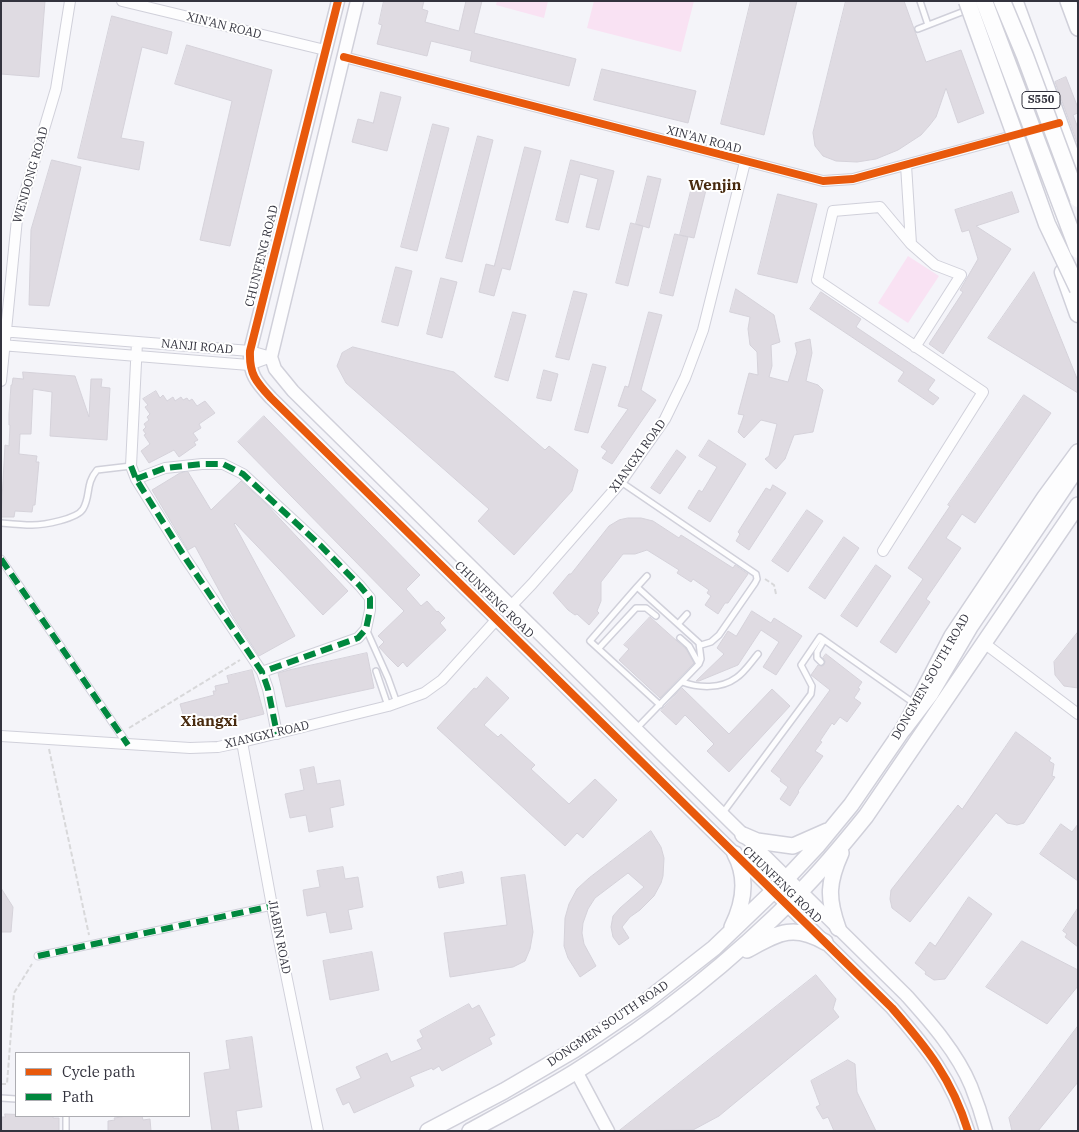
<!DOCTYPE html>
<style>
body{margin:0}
#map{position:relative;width:1079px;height:1132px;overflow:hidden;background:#f4f4f9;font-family:"IBM Plex Serif",serif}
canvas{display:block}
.frame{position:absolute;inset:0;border:2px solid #33333e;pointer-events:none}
.legend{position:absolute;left:15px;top:1052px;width:175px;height:65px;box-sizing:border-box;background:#fff;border:1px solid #adadb2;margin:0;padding:6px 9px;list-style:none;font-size:15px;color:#33333e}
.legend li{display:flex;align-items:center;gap:10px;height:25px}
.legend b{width:25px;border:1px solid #adadb2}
</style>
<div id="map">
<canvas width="1079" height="1132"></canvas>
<div class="frame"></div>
<ul class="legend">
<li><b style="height:6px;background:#e8590c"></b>Cycle path</li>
<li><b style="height:6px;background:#00873e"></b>Path</li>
</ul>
</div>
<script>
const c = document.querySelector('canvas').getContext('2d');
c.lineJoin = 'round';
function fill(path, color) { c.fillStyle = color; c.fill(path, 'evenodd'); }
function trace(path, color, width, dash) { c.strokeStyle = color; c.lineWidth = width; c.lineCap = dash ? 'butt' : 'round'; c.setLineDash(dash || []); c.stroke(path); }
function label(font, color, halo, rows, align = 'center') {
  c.font = font + ' "IBM Plex Serif",serif'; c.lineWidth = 4; c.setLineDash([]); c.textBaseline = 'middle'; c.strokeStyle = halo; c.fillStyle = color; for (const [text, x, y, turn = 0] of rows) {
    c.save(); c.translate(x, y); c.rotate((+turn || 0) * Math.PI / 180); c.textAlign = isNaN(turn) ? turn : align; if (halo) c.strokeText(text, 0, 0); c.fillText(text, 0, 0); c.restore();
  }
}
const green = new Path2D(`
 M497 1H548L544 18 496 5Z
 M594 1H694L681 52 587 28Z
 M908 256 939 276 908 323 878 303Z`);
const building = new Path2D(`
 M1 1H45L39 77 1 74Z
 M384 1H424L422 9 428 11 425 22 459 31 466 1H482L474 33 576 59 569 86 470 61 472 51 431 41 427 56 377 44 382 25 379 24Z
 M751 1H797L764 135 721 124Z
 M846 1H904L926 62 961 50 984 113 958 123 946 88 936 117 929 126 921 135 898 150 876 159 857 162 836 161 823 156 815 146 813 133Z
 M112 16 172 32 167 54 142 47 121 138 144 142 139 170 78 158Z
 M187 45 272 70 230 246 200 240 232 101 175 84Z
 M602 69 696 91 688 123 594 100Z
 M1066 77 1078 108V113L1073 115 1078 128V145L1055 82Z
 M381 92 401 97 387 151 352 142 358 119 373 123Z
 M433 124 449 128 417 251 401 247Z
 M478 136 493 140 462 262 446 258Z
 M525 147 541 151 510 270 502 268 494 296 479 292 486 264 494 266Z
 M52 160 81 167 49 306 29 305 31 230Z
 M571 160 614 171 599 230 586 227 598 179 580 174 568 223 556 220Z
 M648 176 661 179 649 228 636 224Z
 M692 187 706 190 694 238 680 235Z
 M1012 192 1019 212 976 226 1011 249 943 354 929 344 963 292 960 290 978 259 969 230 962 232 955 210Z
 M778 194 817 204 797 283 758 274Z
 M631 223 643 226 628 286 616 283Z
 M675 234 688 237 673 296 660 293Z
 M396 267 412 271 398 326 382 322Z
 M1034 272 1078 381V393L988 338Z
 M441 278 457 282 442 338 427 334Z
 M736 289 774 315 780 342 771 345 772 366 769 377 788 382 797 352 795 343 810 339 812 353 806 381 818 385 823 390 813 432 794 435 785 459 776 469 765 459 769 456 777 424 761 420 744 438 738 432 744 415 738 414 749 373 758 375 757 352 750 345 748 329 750 317 730 312Z
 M574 291 587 294 569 360 556 357Z
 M821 292 861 319 856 327 935 380 928 390 939 398 933 405 898 381 904 372 810 309Z
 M513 312 526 315 508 381 495 377Z
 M649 312 662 315 641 390 656 400 612 464 602 458 607 451 601 447 628 409 618 406 625 386 628 387Z
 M353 347 454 372 545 450 549 446 578 470 572 491 514 555 478 521 489 509 346 383 337 366 342 353Z
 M593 364 606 367 588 433 575 430Z
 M544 370 558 374 551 401 537 398Z
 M23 372 75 376 89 417 91 379H102L101 387 110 388 107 440 50 436 52 392 33 389 31 434H20L19 454 37 456 36 462H39L35 505H33L32 512 15 511 14 517H1L5 445 9 446 10 425H9V414L11 385H12L13 378 23 379Z
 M156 391 160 398 163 395 167 401 173 397 175 401 181 397 183 400 187 398 189 401 192 399 197 406 205 401 215 413 199 424 201 428 193 433 198 440 194 442 196 445 179 457 174 450 149 463 141 451 150 444 144 435 146 434 143 430 146 427 144 424 149 420 147 417 150 414 145 407 148 405 143 399Z
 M1024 395 1051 413 975 523 962 514 946 538 961 548 926 599 930 602 896 653 880 642 923 579 908 568 950 506 948 505Z
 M264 416 420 575 406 589 421 606 427 601 437 612 438 611 445 618 440 623 446 630 407 667 403 662 398 667 389 658 379 647 384 642 378 636 404 611 238 442Z
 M709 440 746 464 710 522 688 508 699 490 702 492 717 467 699 456Z
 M677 450 686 457 660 494 651 488Z
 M188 472 211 510 241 481 265 503 348 591 323 615 235 523 234 524 295 636 259 656 234 618 195 546 188 550 152 490 180 473Z
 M773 485 786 493 749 550 736 541 740 534 738 532 766 488 770 490Z
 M807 510 823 521 788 572 772 561Z
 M628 518H641L653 521 679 538 681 535 733 568 735 565 748 574 728 603H725L718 614 705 605 711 596 707 593 709 590 693 579 691 582 677 573 679 570 647 550 635 554H623L601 582V601L597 611 599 613 589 625 577 614 575 615 568 610 553 593 569 574H571L609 526 619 520Z
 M844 537 859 548 825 599 809 588Z
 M876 565 891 576 857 627 841 616Z
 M752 611 771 623 774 618 802 636 776 675 763 667 779 642 761 630 738 665 699 681H696L724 654 717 648 728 631 736 636Z
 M650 617 686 649 694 663 660 698 619 660 629 649 624 645Z
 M1078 632V688L1064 686 1055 675 1054 662Z
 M367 653 374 688 286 707 278 673 289 670Z
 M826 654 862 682 858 688 860 689 854 698 861 703 847 722 840 717 834 725 832 723 820 741 822 742 815 751 823 756 798 791 799 792 790 806 780 799 788 787 780 781 781 779 771 771 830 690 811 675 818 665 822 666 824 665 825 661 823 658Z
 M252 670 264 714 225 724 223 718 220 719V717L186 725 180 704 214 695 213 691H216L215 686 229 683 227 676Z
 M487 677 509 698 484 725 498 737 501 734 516 748 535 765 531 769 569 804 595 779 617 800 583 838 577 833 565 846 437 728 474 688 476 689Z
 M682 688 729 734 772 689 790 706 729 772 707 751 714 744 685 715 676 725 661 711Z
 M1016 732 1051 758 1049 761 1054 764 1052 776 1055 777 1024 823 1017 825 1007 823 996 813 910 922 892 908 890 899 891 890 958 805 962 809Z
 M314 767 317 784 340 780 344 805 330 808 333 827 309 832 306 815 290 818 285 794 304 790 300 770Z
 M1061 824 1072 832 1078 824V881L1040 854Z
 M651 831 661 847 664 858 663 876 661 883 654 896 640 910 630 917 622 927 629 938 619 945 613 937 611 927 613 916 620 908 644 887 628 873 595 898 588 909 583 923 582 933 584 944 596 966 580 977 568 958 564 946 565 918 569 904 577 889 589 878Z
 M343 867 345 879 358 877 363 907 348 910 352 929 330 933 326 912 307 916 303 890 320 887 317 871Z
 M462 872 464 883 439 888 437 877Z
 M525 875 533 932 530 949 525 961 513 967 450 977 444 933 507 925 501 878Z
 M1 888 13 907 11 932H1Z
 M969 897 992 914 945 979 934 980 925 974 926 972 915 963 930 942 935 946Z
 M1078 908V947L1065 937 1067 934 1063 931Z
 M1022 941 1078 970V986L1047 1024 986 987Z
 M372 952 379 990 330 1000 323 961Z
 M816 975 836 999 833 1009 839 1017 719 1116 693 1130 619 1131Z
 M469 1004 472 1009 479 1005 495 1035 489 1038 492 1044 442 1071 439 1066 433 1070 432 1068 410 1077 414 1086 354 1113 349 1102 343 1105 336 1089 361 1078 356 1067 387 1053 391 1062 422 1049 417 1040 423 1037 420 1031Z
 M1078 1026V1082L1038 1131H1012L1009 1118Z
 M252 1037 262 1107 236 1111 239 1131H212L204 1073 230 1069 226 1041Z
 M848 1060 855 1064 857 1092 876 1131H834L828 1117 823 1119 816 1107 820 1105 811 1081Z
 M5 1114 53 1116V1118H59V1131H2V1117H5Z
 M122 1116H142L143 1120 150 1119 151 1131H108V1121L115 1120 114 1118 122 1117Z`);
const path = new Path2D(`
 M765 579 774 585 776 594
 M129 728 240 660
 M49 749 89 935
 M1 1084H7L14 993 32 964`);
const service = new Path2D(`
 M920 1 928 25
 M918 29 967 10
 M621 482 756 574 757 579 755 583 719 635 711 642 701 645
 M1 523C12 524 22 525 32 525 44 525 77 519 83 509 91 496 85 484 97 470L131 466
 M637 587 647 576
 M678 624 687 614
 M366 629 388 678 397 703
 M680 638 689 646 699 664
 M599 648 636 608H646L656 616
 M821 662 817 658V652L824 640
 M376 671 388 706
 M682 682C699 688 721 689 736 678 745 672 751 662 758 654
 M636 729 699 664 701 659 699 643 637 587 590 641 660 705
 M722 814 811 694 812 686 801 665 820 637 915 704
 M1 1098 16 1099
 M66 1131V1116`);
const pedestrian = new Path2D(`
 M1 559 128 745
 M38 956 272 906`);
const minor = new Path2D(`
 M122 1 325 50
 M344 57 823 181 853 179 1020 134
 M906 165 911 244
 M1 331 250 351 271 357
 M137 342 131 466 136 479 186 559 262 672 268 689 277 734
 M1 345 249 365 271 357
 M1 381 17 219 56 89 70 1
 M136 479 165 468 202 464H223L243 474 320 545 360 586 370 598V610L366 629 358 638 262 672
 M883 551 983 392 817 280 833 211 880 207 911 244 935 265 961 275 915 347
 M512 605 532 584 621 482 665 419 685 378 703 330 745 162
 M984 643 1078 714
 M1 736 190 748 218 747 242 742 388 706 424 693 442 680 497 619
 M242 742 272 906 318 1131`);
const tertiary = new Path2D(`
 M338 1 250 351C249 374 256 382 271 398L892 1008C927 1048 952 1079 968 1131
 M357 1 277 332 271 357 275 369 293 391 906 995C930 1022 957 1052 971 1086 977 1101 982 1116 986 1131
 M576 1071 608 1131`);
const primary = new Path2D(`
 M1015 1 1078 173
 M1068 1 1078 28
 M1013 106 1062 242
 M743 835 757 841 793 846 827 831
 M732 927C744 903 748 878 735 854
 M838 928C827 898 828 882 841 853
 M747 950C777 934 792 923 825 942
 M428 1131 504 1091 574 1050 645 1002 714 948 787 878 818 845 851 805 904 728 952 636 1045 497 1078 452
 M470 1131C505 1112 541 1093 575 1072 656 1021 732 961 799 893 823 869 845 842 866 816L1078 505`);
const trunk = new Path2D(`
 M1063 272 1078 314
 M904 728 930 694 970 626 1078 466`);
const trunkBridge = new Path2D(`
 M967 1 1047 224 1078 289
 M984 1 1078 250
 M1002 1 1025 56 1078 199`);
const quiet = new Path2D(`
 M131 466 136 479 186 559 262 672 268 689 277 734
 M136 479 165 468 202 464H223L243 474 320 545 360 586 370 598V610L366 629 358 638 262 672
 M1 559 128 745
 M38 956 272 906`);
const cycleway = new Path2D(`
 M338 1 250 351C249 374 256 382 271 398L892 1008C927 1048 952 1079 968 1131
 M344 57 823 181 853 179 1059 123`);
const shields = [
 [1041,100,38]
];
const shieldNames = [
 ["S550",1041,100]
];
const streetNames = [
 ["XIN'AN ROAD",224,26,14],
 ["XIN'AN ROAD",704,140,15],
 ["WENDONG ROAD",31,175,-74],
 ["CHUNFENG ROAD",262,256,-76],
 ["NANJI ROAD",197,347,5],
 ["XIANGXI ROAD",638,456,-54],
 ["CHUNFENG ROAD",494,600,44],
 ["DONGMEN SOUTH ROAD",931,677,-60],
 ["XIANGXI ROAD",267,735,-13],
 ["CHUNFENG ROAD",782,885,44],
 ["JIABIN ROAD",279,937,79],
 ["DONGMEN SOUTH ROAD",608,1024,-34]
];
const quarterNames = [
 ["Wenjin",715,186],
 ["Xiangxi",209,722]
];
fill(green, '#f9e2f3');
fill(building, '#dfdbe2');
trace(building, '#d5d2da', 1);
trace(service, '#d0d0da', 8);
trace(pedestrian, '#d0d0da', 9);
trace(minor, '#d0d0da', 12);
trace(tertiary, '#d0d0da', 15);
trace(primary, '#d0d0da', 18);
trace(trunk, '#d0d0da', 19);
trace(path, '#d8d8da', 2, [5, 2.5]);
trace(service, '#fdfdfe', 5);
trace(pedestrian, '#fdfdfe', 7);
trace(minor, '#fdfdfe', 10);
trace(tertiary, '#fdfdfe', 12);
trace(primary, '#fdfdfe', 15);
trace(trunk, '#fdfdfe', 16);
trace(trunkBridge, '#d0d0da', 19, []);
trace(trunkBridge, '#fdfdfe', 16);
trace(quiet, '#00873e', 6, [12, 6]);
trace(cycleway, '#e8590c', 8);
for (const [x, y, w] of shields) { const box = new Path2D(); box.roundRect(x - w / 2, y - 8.5, w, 17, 4); c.fillStyle = '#fff'; c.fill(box); trace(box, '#33333e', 1); }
label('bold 11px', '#33333e', null, shieldNames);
label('12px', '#33333e', '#fff', streetNames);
label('bold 15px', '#482a0e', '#fff', quarterNames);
</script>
